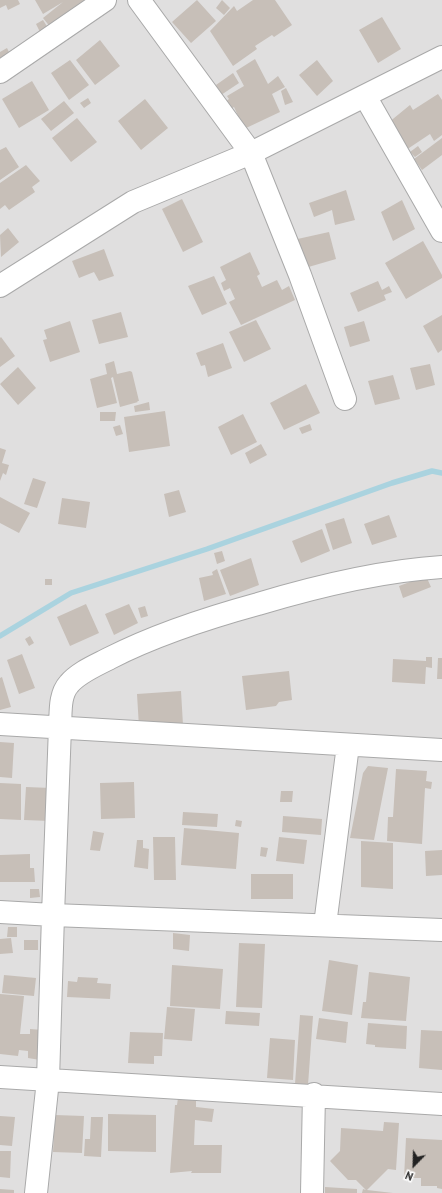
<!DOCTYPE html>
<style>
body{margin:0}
#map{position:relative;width:442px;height:1193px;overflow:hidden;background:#f2efe9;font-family:"PT Sans",sans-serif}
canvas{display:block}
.north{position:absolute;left:394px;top:1145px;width:40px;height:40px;-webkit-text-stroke:3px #fff;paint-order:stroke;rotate:203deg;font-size:11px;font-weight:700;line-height:16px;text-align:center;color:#222}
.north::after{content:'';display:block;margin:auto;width:14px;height:18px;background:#222;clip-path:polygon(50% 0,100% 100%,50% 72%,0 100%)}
</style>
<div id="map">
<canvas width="442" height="1193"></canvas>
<div class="north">N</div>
</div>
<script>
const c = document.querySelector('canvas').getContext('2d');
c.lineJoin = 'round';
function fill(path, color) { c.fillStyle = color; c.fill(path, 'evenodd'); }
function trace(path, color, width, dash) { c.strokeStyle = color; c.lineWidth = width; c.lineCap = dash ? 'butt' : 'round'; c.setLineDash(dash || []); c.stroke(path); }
const residential = new Path2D(`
 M0 0H442V1193H0Z`);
const stream = new Path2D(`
 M0 636 71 593 207 549 392 483 432 471 442 473`);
const building = new Path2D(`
 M0 0H18L20 4 8 10 6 5 0 8Z
 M35 0H88L51 28 43 18 63 2 43 14Z
 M197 0 216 21 191 43 172 22Z
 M222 0 230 8 224 15 216 8Z
 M253 0H275L292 25 274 37 272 35 255 46 257 49 233 66 210 31 234 6 237 11Z
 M382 17 401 49 378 63 359 30Z
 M43 20 48 28 40 32 36 24Z
 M100 40 120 66 95 85 76 60Z
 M7 48 13 60 0 66V52Z
 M255 59 268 84 278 76 285 87 272 94 280 112 244 129 234 107 229 110 225 102 229 99 227 96 244 86 236 71Z
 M70 60 89 85 69 100 51 73Z
 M317 60 333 81 317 96 299 75Z
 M233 73 239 83 221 95 216 85Z
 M32 81 49 110 19 128 2 99Z
 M286 88 293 102 285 105 281 91Z
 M438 94 442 100V135L434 141 430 134 406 150 388 123 410 105 413 110Z
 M88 98 91 103 84 108 80 103Z
 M145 99 168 128 141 150 118 121Z
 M64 101 74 113 51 131 41 119Z
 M77 118 97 142 71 162 52 138Z
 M442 138V155L422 170 414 159Z
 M418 146 422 152 415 157 410 152Z
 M6 147 19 167 0 180V150Z
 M26 165 40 181 32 187 35 192 9 210 5 205 0 209V183Z
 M346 190 355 220 335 225 332 210 314 217 309 203Z
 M182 199 203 242 183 252 162 209Z
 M402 200 415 229 393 241 381 212Z
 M8 228 19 242 1 257 0 235Z
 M329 232 336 259 305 268 293 240Z
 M423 241 442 275V278L406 299 385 263Z
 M104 249 114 276 99 281 94 272 79 278 72 261Z
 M250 252 260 274 257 276 262 287 277 280 282 290 289 286 295 300 241 325 229 302 235 299 230 288 224 291 221 283 226 280 220 267Z
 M214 276 227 304 202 315 188 286Z
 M378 281 382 290 389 286 392 292 384 295 386 300 358 312 350 293Z
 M121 312 128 337 99 344 92 320Z
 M442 315V350L438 353 423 326Z
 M256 320 271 349 244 362 229 332Z
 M70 321 80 352 50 362 43 340 47 339 44 330Z
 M364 321 370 341 350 347 344 327Z
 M1 337 15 356 0 367V338Z
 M223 343 232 368 208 377 205 365 201 366 196 353Z
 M114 361 117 374 130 371 132 372 139 401H137L138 402 120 407 113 377 111 378 117 403 97 408 90 379 107 374 105 364Z
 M430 364 435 385 416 390 410 368Z
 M18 367 36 388 18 405 0 384Z
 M393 375 400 399 375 405 368 381Z
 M306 384 320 413 284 430 270 403Z
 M149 402 150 410 135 412 134 406Z
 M165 411 170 446 129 452 124 417Z
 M100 412H116L115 421H100Z
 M243 414 257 442 231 455 218 427Z
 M310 424 312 430 302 434 299 428Z
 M120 425 123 434 116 436 113 427Z
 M261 444 267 455 250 464 245 453Z
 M0 448 6 450 2 463 9 465 6 475 3 473 0 481Z
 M33 478 46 482 37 508 24 504Z
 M179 490 186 512 169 517 164 494Z
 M0 497 30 513 19 533 0 523Z
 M62 498 90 502 86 528 58 524Z
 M389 515 397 537 372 545 364 524Z
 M344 518 352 543 333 550 325 524Z
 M322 529 330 551 301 563 292 541Z
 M222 551 225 561 217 564 214 553Z
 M251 558 259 585 230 596 220 570Z
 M217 569 226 594 204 601 199 578 213 575 212 572Z
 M426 576 431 587 403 598 399 586Z
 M45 579H52V585H45Z
 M86 604 99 633 70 646 57 617Z
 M129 604 138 623 114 635 105 614Z
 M145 606 148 616 141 618 138 608Z
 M30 636 34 643 29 646 25 639Z
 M22 654 35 688 19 694 7 660Z
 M426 657H432V668L426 667 425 684 392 682 393 659 426 661Z
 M438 658H442V679H437Z
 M289 671 292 700 279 702 276 706 246 710 242 676Z
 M2 677 11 707 0 710V678Z
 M181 691 183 725 139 727 137 694Z
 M0 742 14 743 12 778 0 777Z
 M368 766 388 768 374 840 350 838 363 773Z
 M396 769 427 771 426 781 432 782 431 789 425 788 422 844 387 841 388 817H393Z
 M134 782 135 818 101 819 100 783Z
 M0 783 21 784V820L0 819Z
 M26 787 51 788 50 821 24 820Z
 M281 791H293L292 802H280Z
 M183 812 218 814 217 827 182 825Z
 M283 816 322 819 321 835 282 832Z
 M236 820 242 821 241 827 235 826Z
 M184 828 239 833 236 869 181 865Z
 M93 831 104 833 100 851 90 850Z
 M153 837H175L176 880H154Z
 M279 837 307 840 304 864 276 861Z
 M137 840H143V848L149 849 148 869 134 867Z
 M361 841 393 843V889L361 887Z
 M261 847 268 848 266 857 260 856Z
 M442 850V875L426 876 425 851Z
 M30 854V868H34L35 882H0V855Z
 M251 874H293V899H251Z
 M30 889H39L40 897 30 898Z
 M8 927H17V937H7Z
 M173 933 190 935 189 951 173 949Z
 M11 938 13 953 0 954V939Z
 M24 940H38V950H24Z
 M239 943 265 944 262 1008 236 1007Z
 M329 960 358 965 352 1015 322 1011Z
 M172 965 223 969 220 1009 170 1006Z
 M369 972 410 977 406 1021 361 1018 363 1002H366Z
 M4 975 36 978 34 996 2 993Z
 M78 977 98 978 97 983 111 984 110 999 67 997 68 981 77 982Z
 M0 994 24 996 20 1034H30V1029L43 1030 40 1060 28 1058V1051L19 1050 18 1056 0 1054Z
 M167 1007 195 1009 192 1041 164 1039Z
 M226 1011 260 1013 259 1026 225 1024Z
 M300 1015 313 1016 308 1085 295 1084Z
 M319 1018 348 1022 346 1043 316 1039Z
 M368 1023 407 1026 406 1049 375 1047V1045L366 1044Z
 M421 1030 442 1031V1070L419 1068Z
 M130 1032 163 1033 162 1056H154V1064L128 1063Z
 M270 1038 295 1040 293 1080 267 1078Z
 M178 1098 196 1100V1107L214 1109 212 1122 195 1120 194 1145H222L221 1173H191L192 1171 170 1173 175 1105H177Z
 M108 1114 156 1115V1152L108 1151Z
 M55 1115 84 1116 82 1153 53 1152Z
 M0 1116 15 1117 12 1146 0 1145Z
 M91 1117H103L101 1157 84 1156 85 1139H90Z
 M384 1122 399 1123 396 1170 388 1169 367 1190 393 1193H362L363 1189 366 1190 356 1180H348L330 1161 340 1151 341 1128 383 1131Z
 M406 1138 442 1140V1189L437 1188V1186H421V1178H404Z
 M0 1151H11L10 1178 0 1177Z
 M325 1187 357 1189V1193H325Z
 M0 1189 14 1190V1193H0Z`);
const street = new Path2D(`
 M139 0 251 153 300 275 345 399
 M0 72 105 0
 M365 96 442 231
 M0 286 133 202 251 153 442 57
 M0 724 442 750
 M0 912 53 915 60 727C61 713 59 695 69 684 79 672 97 665 110 658 157 634 207 618 258 604 318 586 380 571 442 567
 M325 925 348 745
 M0 1077 442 1104
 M36 1193 48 1080 53 915 442 930
 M312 1193 314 1094`);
fill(residential, '#e0dfdf');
trace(stream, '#aad3df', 5.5);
fill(building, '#c7bfb8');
trace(street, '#a9a9a9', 24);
trace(street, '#fff', 22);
</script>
